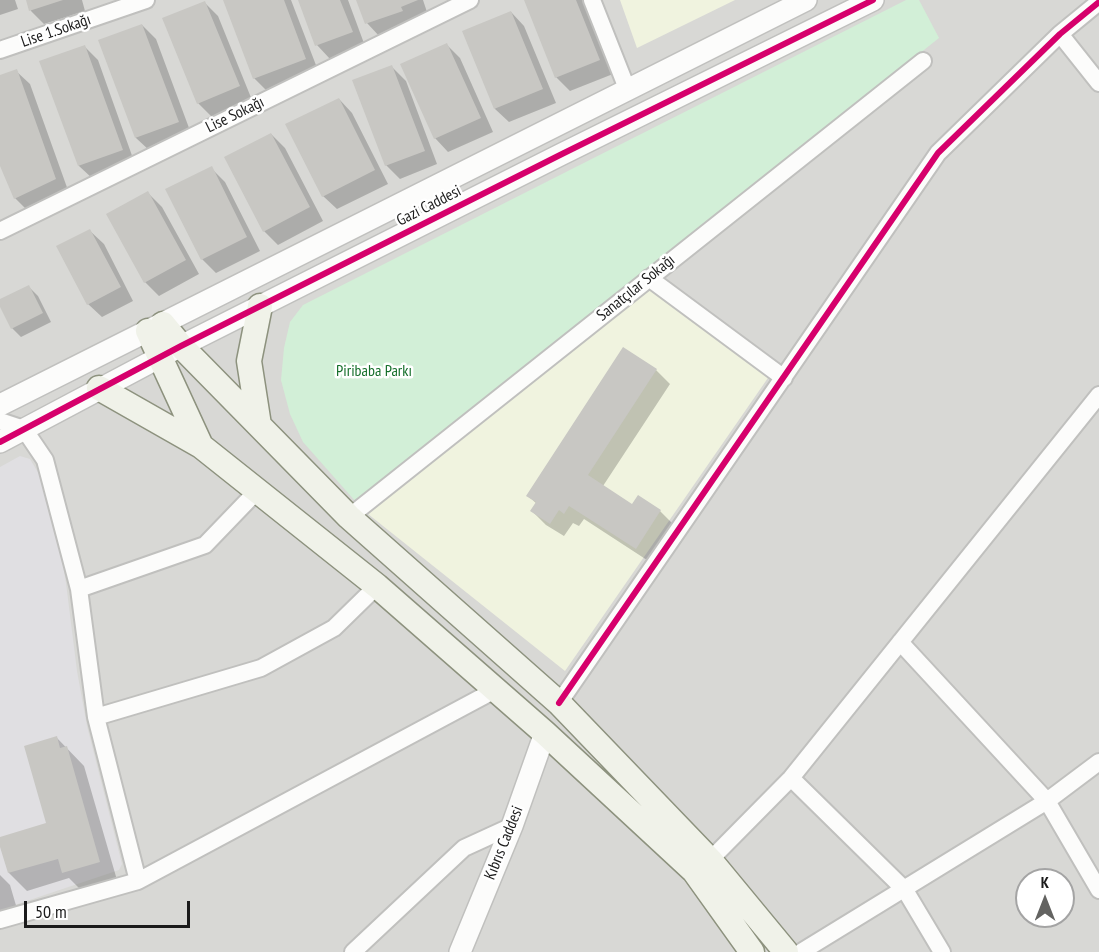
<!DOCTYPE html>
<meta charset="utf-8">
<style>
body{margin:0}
#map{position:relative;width:1099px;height:952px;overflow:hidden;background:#e9e9e4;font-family:"PT Sans Narrow",sans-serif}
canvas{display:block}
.north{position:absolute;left:1015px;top:868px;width:60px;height:60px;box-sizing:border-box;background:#fff;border:2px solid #a4a4a4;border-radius:50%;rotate:0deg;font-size:16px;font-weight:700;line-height:24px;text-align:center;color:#1b1b1b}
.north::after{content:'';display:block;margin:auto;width:21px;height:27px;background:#636361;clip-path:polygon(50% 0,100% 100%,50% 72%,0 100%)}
.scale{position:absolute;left:24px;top:901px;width:166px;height:27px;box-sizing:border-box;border:3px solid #1b1b1b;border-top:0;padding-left:8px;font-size:18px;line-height:21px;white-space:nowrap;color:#1b1b1b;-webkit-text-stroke:4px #fff;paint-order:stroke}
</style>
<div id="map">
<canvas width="1099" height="952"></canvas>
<div class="north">K</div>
<div class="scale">50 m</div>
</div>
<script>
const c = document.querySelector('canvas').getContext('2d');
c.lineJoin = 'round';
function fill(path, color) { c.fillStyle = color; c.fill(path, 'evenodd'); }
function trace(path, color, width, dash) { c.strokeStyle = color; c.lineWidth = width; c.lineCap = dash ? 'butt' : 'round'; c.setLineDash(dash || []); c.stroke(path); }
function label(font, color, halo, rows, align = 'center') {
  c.font = font + ' "PT Sans Narrow",sans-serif'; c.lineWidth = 5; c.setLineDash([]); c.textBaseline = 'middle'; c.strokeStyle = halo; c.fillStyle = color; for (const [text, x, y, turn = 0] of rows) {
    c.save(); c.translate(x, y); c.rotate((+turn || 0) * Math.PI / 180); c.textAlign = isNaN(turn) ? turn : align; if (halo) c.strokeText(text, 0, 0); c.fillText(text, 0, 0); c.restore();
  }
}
const residential = new Path2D(`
 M0 0H1099V952H0ZM1027 880H1063V916H1027Z`);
const education = new Path2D(`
 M620 0H735L637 48Z
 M649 284 770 375 565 671 368 514Z`);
const park = new Path2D(`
 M906 0H919L939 38 356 502 303 442 290 414 281 380 284 348 290 322 303 305Z`);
const plaza = new Path2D(`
 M20 456 30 459 42 479 54 512 66 583 77 671 87 726 122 864 119 870 0 910V467Z`);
const shadow = new Path2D(`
 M0 0H15L18 9 0 15Z
 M27 0H82L85 11 44 24 31 11Z
 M224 0H291L319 73 268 92 254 78Z
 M300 0H348L365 46 330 59 317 45Z
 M358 0H423L428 15 380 37 367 23Z
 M527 0H583L613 74 570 91 556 77Z
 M204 2 218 16 252 100 212 117 198 103Z
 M511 12 524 26 556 103 509 122 495 109Z
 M142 25 156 39 192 136 150 151 136 138 100 41Z
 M447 45 460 58 493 132 448 152 435 138Z
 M84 46 98 60 135 164 93 179 79 166 41 62Z
 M392 67 406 81 437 164 400 179 386 165Z
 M16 71 30 84 69 193 29 212 15 198 0 162V76Z
 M339 99 352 113 388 184 337 209 323 196Z
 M271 134 285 148 323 221 278 245 264 231Z
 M211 168 225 182 260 251 216 273 202 259Z
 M148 193 162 207 199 274 159 296 145 282 108 215Z
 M90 231 104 244 133 301 102 317 88 304Z
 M29 287 38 296 51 322 21 337 12 328 0 301Z
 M656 370 670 384 603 486 633 506 660 511 674 525 650 562 584 519 579 526 573 523 564 536 546 525 532 511 537 504 528 496Z
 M57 738 84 766 117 880 81 890 69 878 27 891 9 873 0 838 48 824Z
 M0 875 10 885 20 919 0 924Z`);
const building = new Path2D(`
 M26 0H63L29 11Z
 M223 0H284L306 59 253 79Z
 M298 0H340L353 32 315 46Z
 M356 0H418L401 7 403 11 365 24Z
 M524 0H576L600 60 555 78Z
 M205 1 240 86 197 104 162 18Z
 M511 11 543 89 494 109 462 31Z
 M142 24 179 122 135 138 98 40Z
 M447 43 481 118 434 139 400 64Z
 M85 45 123 150 78 166 39 61Z
 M392 65 425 151 385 166 352 80Z
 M17 69 56 179 14 199 0 166V75Z
 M339 98 375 170 322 197 285 124Z
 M271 133 310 207 263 232 224 157Z
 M212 166 247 237 201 260 165 189Z
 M148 191 186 260 144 283 106 214Z
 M90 229 121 287 87 305 56 246Z
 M29 285 43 313 11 329 0 307V299Z
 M623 347 657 369 588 475 632 504 638 495 661 510 636 549 569 506 564 514 559 510 550 524 530 511 536 502 526 496Z
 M57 736 60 748 67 746 100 862 62 873 58 859 8 873 0 847V837L46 823 24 746Z`);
const minor = new Path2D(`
 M592 0 628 91
 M1060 34 1099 83
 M0 50 146 0
 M0 231 470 0
 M649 278 784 378
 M0 421 24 429 45 460 79 589 96 717 138 881
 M349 517 923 61
 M79 589 205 545 256 492
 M900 642 1047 801 1099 890
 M559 703 938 153 1060 34 1099 2
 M96 717 261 668 334 628 377 586
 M791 778 905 890 942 952
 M710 860 791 778 1099 395
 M0 920 138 881 495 690
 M353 952 464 848 512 826
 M801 952 1047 801 1099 762`);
const tertiary = new Path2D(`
 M0 405 806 0
 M0 442 181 346 560 155 873 0
 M460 952 512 826 545 733`);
const secondary = new Path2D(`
 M163 324 181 346 349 517 559 703 710 860 786 952
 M148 331 201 446
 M99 388 201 446 377 586 545 733 694 871 752 952
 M259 425 249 361 260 306`);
const cycleway = new Path2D(`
 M0 442 181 346 560 155 873 0
 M559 703 938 153 1060 34 1099 2`);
const streetNames = [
 ["Lise 1.Sokağı",56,31,-19],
 ["Lise Sokağı",235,115,-26],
 ["Gazi Caddesi",429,206,-27],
 ["Sanatçılar Sokağı",636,288,-39],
 ["Kıbrıs Caddesi",504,843,-68]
];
const parkNames = [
 ["Piribaba Parkı",374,371]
];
fill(residential, '#d8d8d5');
fill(education, '#f0f3df');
fill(park, '#d2efd7');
fill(plaza, '#e0dfe2');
fill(shadow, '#0003');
fill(building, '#c8c7c3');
trace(minor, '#c0c0be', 20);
trace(tertiary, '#c0c0be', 24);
trace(secondary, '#8d927e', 27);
trace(minor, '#fcfcfb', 16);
trace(tertiary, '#fcfcfb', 21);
trace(secondary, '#f0f2e9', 24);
trace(cycleway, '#d6006c', 6);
label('16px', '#1b1b1b', '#fff', streetNames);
label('16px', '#146e2a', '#fff', parkNames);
</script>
